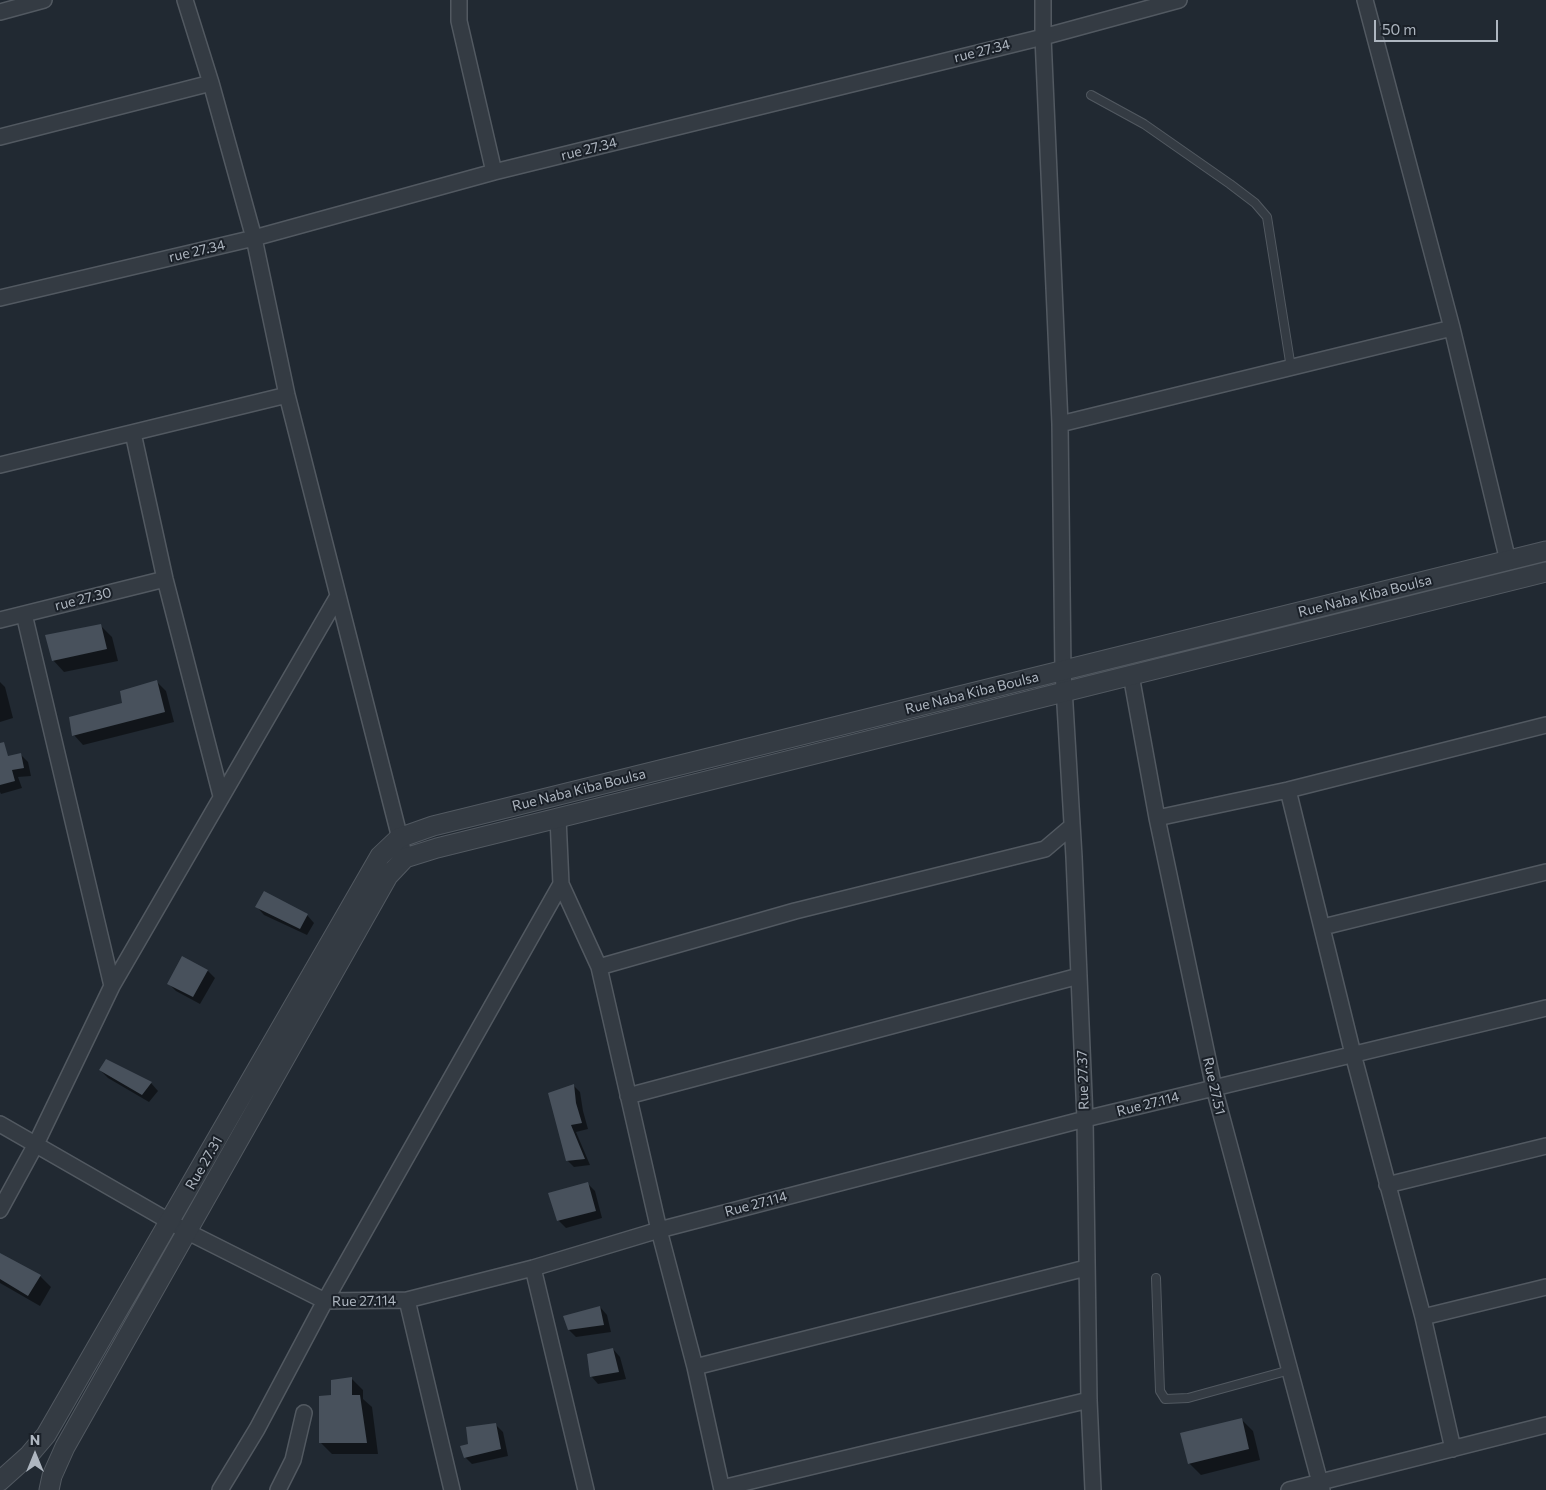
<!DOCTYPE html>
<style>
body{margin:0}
#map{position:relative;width:1546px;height:1490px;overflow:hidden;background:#212932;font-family:Commissioner,sans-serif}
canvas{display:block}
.north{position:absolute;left:10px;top:1430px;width:50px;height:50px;-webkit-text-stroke:4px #1a2028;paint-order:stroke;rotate:0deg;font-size:14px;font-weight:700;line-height:20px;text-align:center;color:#aeb6c0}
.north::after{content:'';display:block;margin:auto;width:18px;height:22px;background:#aeb6c0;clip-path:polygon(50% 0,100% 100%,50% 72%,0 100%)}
.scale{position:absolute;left:1374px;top:20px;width:124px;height:22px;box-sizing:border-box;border:2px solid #aeb6c0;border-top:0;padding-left:6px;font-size:15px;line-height:18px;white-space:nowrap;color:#aeb6c0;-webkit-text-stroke:4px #1a2028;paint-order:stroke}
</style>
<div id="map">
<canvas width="1546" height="1490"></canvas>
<div class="north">N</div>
<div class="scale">50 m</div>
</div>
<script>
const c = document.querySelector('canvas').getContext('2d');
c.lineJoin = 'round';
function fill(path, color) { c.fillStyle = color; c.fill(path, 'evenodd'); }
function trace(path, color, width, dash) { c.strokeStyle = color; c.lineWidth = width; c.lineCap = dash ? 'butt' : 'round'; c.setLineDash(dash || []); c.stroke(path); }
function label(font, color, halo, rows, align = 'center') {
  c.font = font + ' Commissioner,sans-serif'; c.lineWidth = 4; c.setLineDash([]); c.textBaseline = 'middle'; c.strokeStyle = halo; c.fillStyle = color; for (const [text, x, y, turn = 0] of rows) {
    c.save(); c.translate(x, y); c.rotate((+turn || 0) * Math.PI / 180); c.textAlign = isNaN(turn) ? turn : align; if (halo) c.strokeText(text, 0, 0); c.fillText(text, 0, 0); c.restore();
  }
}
const shadow = new Path2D(`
 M100 625 112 637 118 661 64 672 53 660Z
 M156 681 166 691 174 722 83 745 74 735 124 704Z
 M0 682 5 687 13 718 0 722Z
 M20 754 28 762 31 776 18 777 22 788 1 794 0 792V760Z
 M257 907 307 915 314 923 307 935 264 915Z
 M208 971 215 978 200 1004 176 991 169 984Z
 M100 1070 151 1083 158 1091 149 1102 108 1078Z
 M574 1086 580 1092 583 1111 588 1129 576 1132 590 1165 574 1167 567 1160Z
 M587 1183 595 1191 602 1218 566 1228 558 1220Z
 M0 1254 40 1276 51 1287 40 1306 0 1283Z
 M600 1307 607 1315 611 1332 576 1337 569 1330Z
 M613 1349 620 1357 626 1379 598 1384 591 1376Z
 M351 1378 363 1390V1399L372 1407 378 1454H332L321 1443 332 1396Z
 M1241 1419 1253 1431 1260 1460 1201 1475 1189 1463Z
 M496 1425 503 1432 508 1456 472 1464 465 1457 470 1445Z`);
const building = new Path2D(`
 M101 624 107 649 52 661 45 635Z
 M157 680 165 712 72 736 69 717 122 703 120 691Z
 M4 742 8 756 21 753 24 768 12 770 15 781 0 785V743Z
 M264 891 308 914 300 929 255 907Z
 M182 956 208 970 193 997 167 984Z
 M106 1059 152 1082 142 1095 99 1070Z
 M574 1084 576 1103 582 1123 571 1125 585 1159 566 1161 548 1093Z
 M588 1182 596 1211 557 1221 548 1193Z
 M0 1253 41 1275 28 1296 0 1279Z
 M600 1306 604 1325 568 1330 563 1316Z
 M613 1348 619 1372 590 1377 587 1354Z
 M352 1377V1395H360L367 1443H319V1396L331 1395V1380Z
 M1242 1418 1249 1449 1188 1464 1180 1433Z
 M496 1423 501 1449 464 1458 460 1446 468 1444 466 1427Z`);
const service = new Path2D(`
 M1091 95 1144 124 1230 184 1255 203 1267 217 1291 368
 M1156 1278 1160 1391 1165 1399 1188 1398 1290 1370`);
const minor = new Path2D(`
 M185 0 211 83 254 238 287 395 405 858
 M459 0V21L494 172
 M1043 0V37L1060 424 1063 671 1074 857 1085 1119 1089 1400 1093 1490
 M1365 0 1452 328 1508 561
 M0 12 44 0
 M0 137 211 83
 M0 298 254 238 494 172 1043 37 1179 0
 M1060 424 1452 328
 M133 433 165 579 221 796
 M0 465 287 395
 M24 614 112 986
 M0 620 165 579
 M1131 675 1157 818 1214 1088 1322 1490
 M1288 790 1353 1054 1423 1317 1453 1449
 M558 818 561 884 599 967 659 1230 695 1367 722 1490
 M1157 818 1288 790 1546 725
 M1323 927 1546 872
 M599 967 795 911 1045 849 1072 826
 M628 1096 1079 976
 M0 1124 186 1231 325 1301 407 1300 533 1268 659 1230 1085 1119 1546 1008
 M1387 1185 1546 1146
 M0 1210 36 1144 112 986 338 596
 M533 1268 586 1490
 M407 1300 452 1490
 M1423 1317 1546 1287
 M695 1367 1086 1268
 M722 1488 1089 1400
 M220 1490 257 1429 325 1301 561 884
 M278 1490 293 1460 304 1413
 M1289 1490 1546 1425`);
const tertiary = new Path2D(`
 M0 1481 29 1455 46 1435 380 856 399 838 433 826 490 812 1546 551
 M49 1490 52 1476 65 1447 388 876 405 858 437 848 558 818 1546 572`);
const streetNames = [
 ["rue 27.34",982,51,-14],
 ["rue 27.34",589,149,-14],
 ["rue 27.34",197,251,-13],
 ["Rue Naba Kiba Boulsa",1365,596,-14],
 ["rue 27.30",83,599,-14],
 ["Rue Naba Kiba Boulsa",972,693,-14],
 ["Rue Naba Kiba Boulsa",579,790,-14],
 ["Rue 27.37",1083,1080,-92],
 ["Rue 27.51",1214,1086,77],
 ["Rue 27.114",1148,1104,-14],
 ["Rue 27.31",204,1163,-60],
 ["Rue 27.114",756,1204,-15],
 ["Rue 27.114",364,1301,-1]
];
fill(shadow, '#0007');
fill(building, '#48515c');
trace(service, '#525961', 10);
trace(minor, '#525961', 18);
trace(tertiary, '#525961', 21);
trace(service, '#343b43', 8);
trace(minor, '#343b43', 15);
trace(tertiary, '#343b43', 19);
label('14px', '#aeb6c0', '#1a2028', streetNames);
</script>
